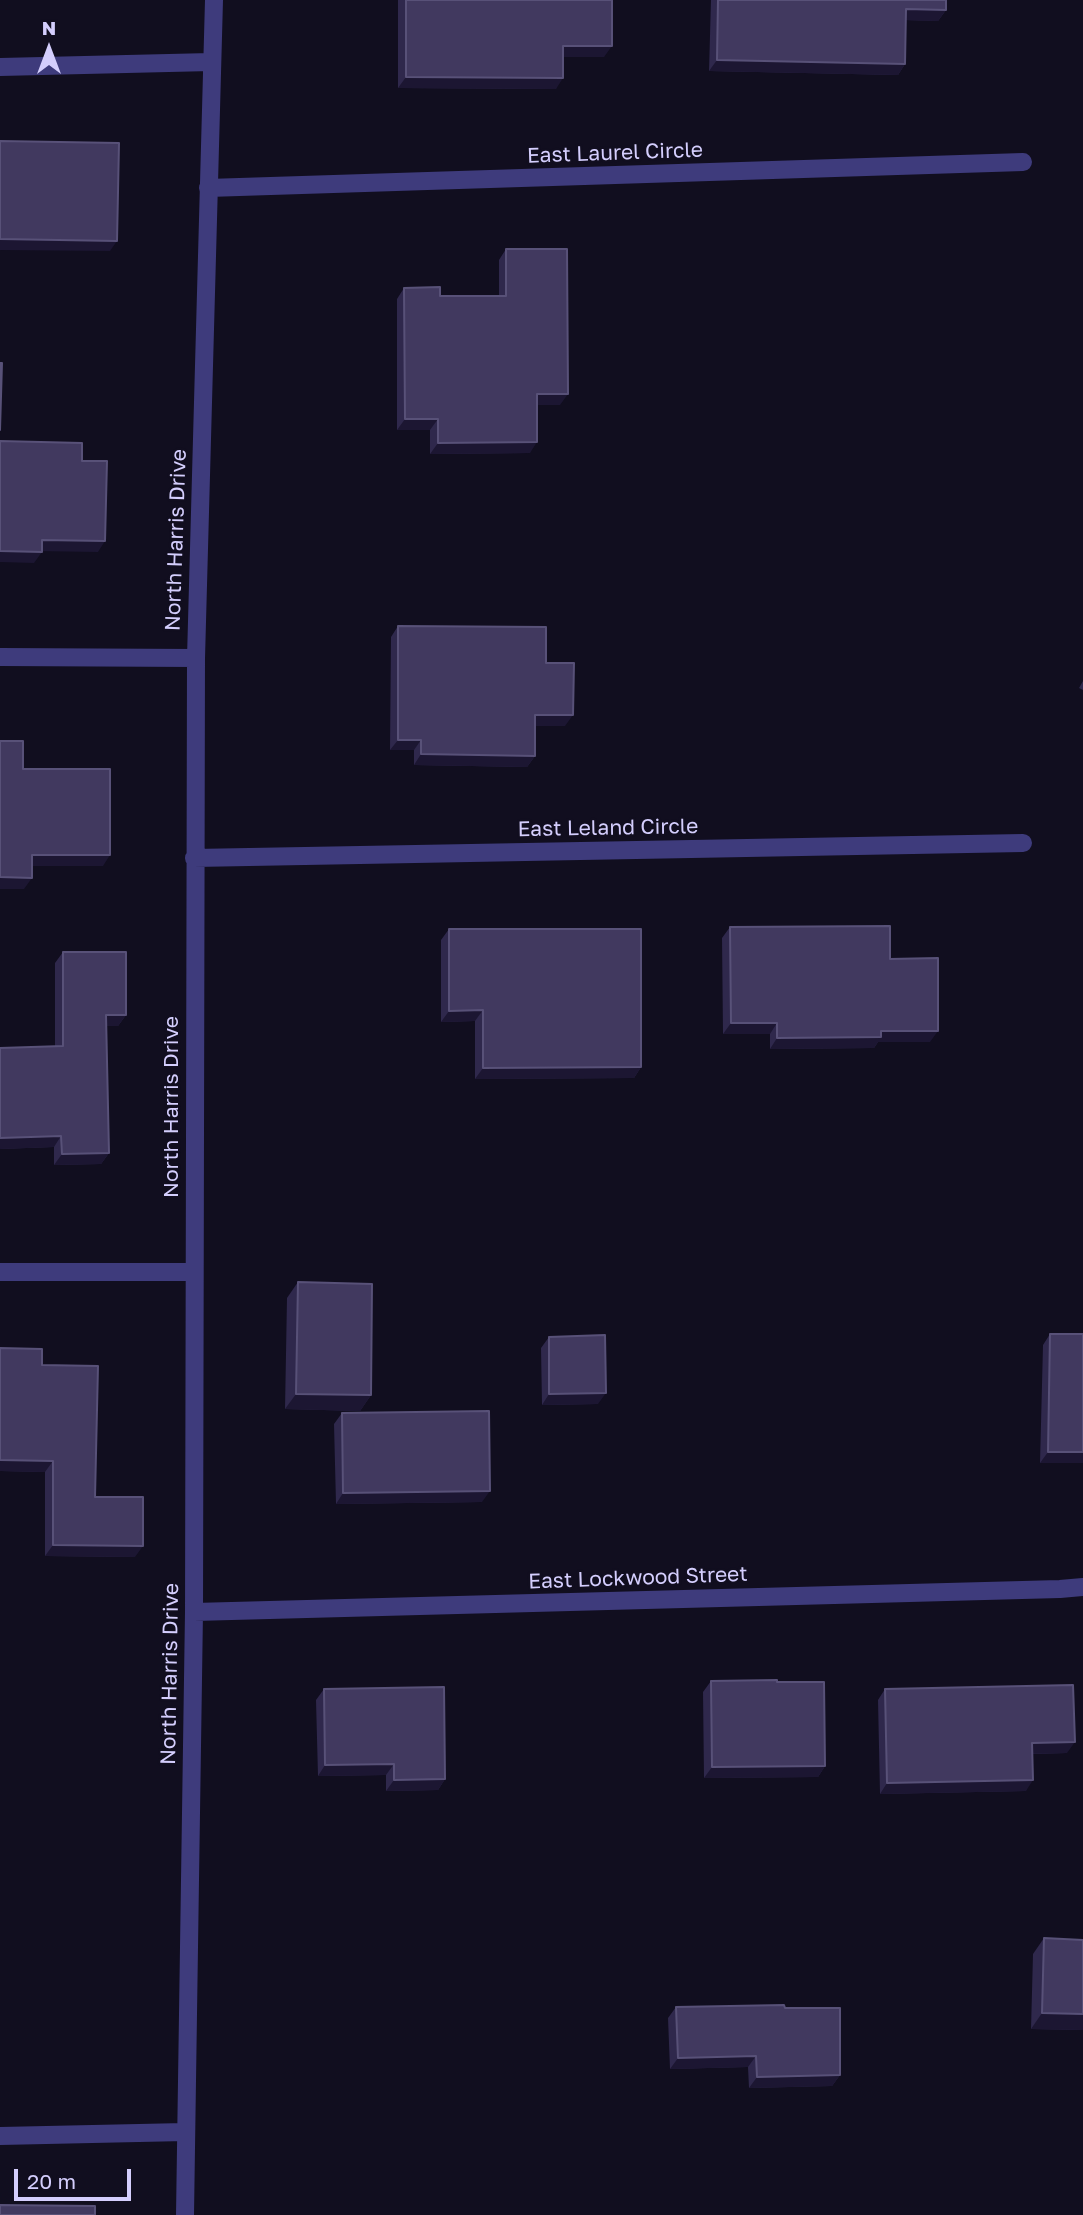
<!DOCTYPE html>
<style>
body{margin:0}
#map{position:relative;width:1083px;height:2215px;overflow:hidden;background:#110e1f;font-family:"Golos Text",sans-serif}
canvas{display:block}
.north{position:absolute;left:14px;top:14px;width:70px;height:70px;-webkit-text-stroke:5px #110e1f;paint-order:stroke;rotate:0deg;font-size:19px;font-weight:700;line-height:28px;text-align:center;color:#d4cefd}
.north::after{content:'';display:block;margin:auto;width:24px;height:32px;background:#d4cefd;clip-path:polygon(50% 0,100% 100%,50% 72%,0 100%)}
.scale{position:absolute;left:14px;top:2169px;width:117px;height:32px;box-sizing:border-box;border:4px solid #d4cefd;border-top:0;padding-left:9px;font-size:21px;line-height:24px;white-space:nowrap;color:#d4cefd;-webkit-text-stroke:5px #110e1f;paint-order:stroke}
</style>
<div id="map">
<canvas width="1083" height="2215"></canvas>
<div class="north">N</div>
<div class="scale">20 m</div>
</div>
<script>
const c = document.querySelector('canvas').getContext('2d');
c.lineJoin = 'round';
function trace(path, color, width, dash) { c.strokeStyle = color; c.lineWidth = width; c.lineCap = dash ? 'butt' : 'round'; c.setLineDash(dash || []); c.stroke(path); }
function fill(path, color) { c.fillStyle = color; c.fill(path, 'evenodd'); }
function label(font, color, halo, rows, align = 'center') {
  c.font = font + ' "Golos Text",sans-serif'; c.lineWidth = 5; c.setLineDash([]); c.textBaseline = 'middle'; c.strokeStyle = halo; c.fillStyle = color; for (const [text, x, y, turn = 0] of rows) {
    c.save(); c.translate(x, y); c.rotate((+turn || 0) * Math.PI / 180); c.textAlign = isNaN(turn) ? turn : align; if (halo) c.strokeText(text, 0, 0); c.fillText(text, 0, 0); c.restore();
  }
}
const minor = new Path2D(`
 M0 67 211 62
 M208 188 1023 162
 M0 657 196 658
 M194 858 1023 843
 M0 1272H194
 M194 1612 1060 1589 1083 1587
 M0 2136 185 2132
 M185 2215 194 1612 196 658 214 0`);
const wall = new Path2D(`
 M398 0H612L604 57H563L556 89 398 88Z
 M711 0H946V10L938 21 906 20 905 64 898 75 709 71Z
 M506 249 560 405H537L530 453 430 454V430H397V299L404 288 440 296H499V260Z
 M398 626 546 663 565 726H535V756L527 767 414 765V750H390L391 637Z
 M1083 681V690L1079 688Z
 M730 927 890 959 930 1042H878L874 1048 770 1049V1034H723L722 938Z
 M449 929 641 1067 634 1078 475 1079V1021L441 1022V940Z
 M63 952 126 1015 118 1026H106L109 1153 101 1164 54 1165V1147L0 1149V1048L55 1047V963Z
 M298 1282 371 1395 360 1411 285 1409 287 1298Z
 M1050 1334H1083V1463H1040L1043 1345Z
 M549 1337 598 1404 542 1405 541 1348Z
 M0 1348 42 1365 95 1497 135 1557 45 1556V1472L0 1471Z
 M342 1413 482 1502 336 1504 334 1424Z
 M711 1681 777 1682 825 1766 818 1777 704 1778 703 1692Z
 M324 1689 445 1779 438 1790 386 1791V1775L318 1776 316 1700Z
 M885 1689 1067 1753 1033 1754 1026 1791 880 1794 878 1700Z
 M1044 1938 1083 2030 1031 2029 1033 1954Z
 M676 2007 840 2075 832 2086 749 2088 748 2067 670 2069 668 2018Z`);
const shadedWall = new Path2D(`
 M906 9 946 10 938 21 899 20Z
 M563 46H612L604 57H556Z
 M717 60 905 64 898 75 709 71Z
 M406 77 563 78 556 89 398 88Z
 M0 239 117 241 110 251 0 250Z
 M537 394H568L560 405H529Z
 M405 419H438L430 430H397Z
 M537 442 530 453 430 454 438 443Z
 M42 540 105 541 98 552 34 551Z
 M0 551 42 552 34 563 0 562Z
 M535 715H573L565 726H527Z
 M398 740H421L414 750H390Z
 M421 754 535 756 527 767 414 765Z
 M32 855H110L103 866H24Z
 M0 877 32 878 24 889H0Z
 M483 1010 475 1021 441 1022 449 1011Z
 M106 1015H126L118 1026H98Z
 M731 1023H777L770 1034H723Z
 M881 1031H938L930 1042H878L874 1048 770 1049 777 1038Z
 M641 1067 634 1078 475 1079 483 1068Z
 M61 1136 54 1147 0 1149V1138Z
 M109 1153 101 1164 54 1165 62 1154Z
 M606 1393 598 1404 542 1405 549 1394Z
 M296 1394 371 1395 360 1411 285 1409Z
 M1048 1452H1083V1463H1040Z
 M0 1460 53 1461 45 1472 0 1471Z
 M490 1491 482 1502 336 1504 343 1493Z
 M53 1545 143 1546 135 1557 45 1556Z
 M1075 1742 1067 1753 1025 1754 1032 1743Z
 M394 1764 386 1775 318 1776 325 1765Z
 M825 1766 818 1777 704 1778 712 1767Z
 M445 1779 438 1790 386 1791 394 1780Z
 M1033 1780 1026 1791 880 1794 887 1783Z
 M1042 2013 1083 2014V2030L1031 2029Z
 M756 2056 748 2067 670 2069 678 2058Z
 M840 2075 832 2086 749 2088 757 2077Z`);
const building = new Path2D(`
 M406 0H612V46H563V78L406 77Z
 M718 0H946V10L906 9 905 64 717 60Z
 M0 141 119 143 117 241 0 239Z
 M506 249H567L568 394H537V442L438 443V419H405L404 288 440 287V296H506Z
 M0 363H2L0 430Z
 M0 441 82 443V461H107L105 541 42 540V552L0 551Z
 M398 626 546 627V663H574L573 715H535V756L421 754V740H398Z
 M0 741H23V769H110V855H32V878L0 877Z
 M890 926V959L938 958V1031H881V1037L777 1038V1023H731L730 927Z
 M449 929H641V1067L483 1068V1010L449 1011Z
 M63 952H126V1015H106L109 1153 62 1154 61 1136 0 1138V1048L63 1046Z
 M298 1282 372 1284 371 1395 296 1394Z
 M1050 1334H1083V1452H1048Z
 M605 1335 606 1393 549 1394V1337Z
 M0 1348 42 1349V1365L98 1366 95 1497H143V1546L53 1545V1461L0 1460Z
 M489 1411 490 1491 343 1493 342 1413Z
 M777 1680V1682H824L825 1766 712 1767 711 1681Z
 M1073 1685 1075 1742 1032 1743 1033 1780 887 1783 885 1689Z
 M444 1687 445 1779 394 1780V1764L325 1765 324 1689Z
 M1044 1938 1083 1940V2014L1042 2013Z
 M784 2005 785 2008H840V2075L757 2077 756 2056 678 2058 676 2007Z
 M0 2205 95 2206V2215H0Z`);
const streetNames = [
 ["East Laurel Circle",615,153,-2],
 ["North Harris Drive",176,540,-88],
 ["East Leland Circle",608,828,-1],
 ["North Harris Drive",171,1107,-90],
 ["East Lockwood Street",638,1578,-2],
 ["North Harris Drive",170,1674,-89]
];
trace(minor, '#3e3b7c', 18);
fill(wall, '#2f284c');
fill(shadedWall, '#1c1632');
fill(building, '#41395f');
trace(building, '#585178', 2);
label('21px', '#d4cefd', '#110e1f', streetNames);
</script>
